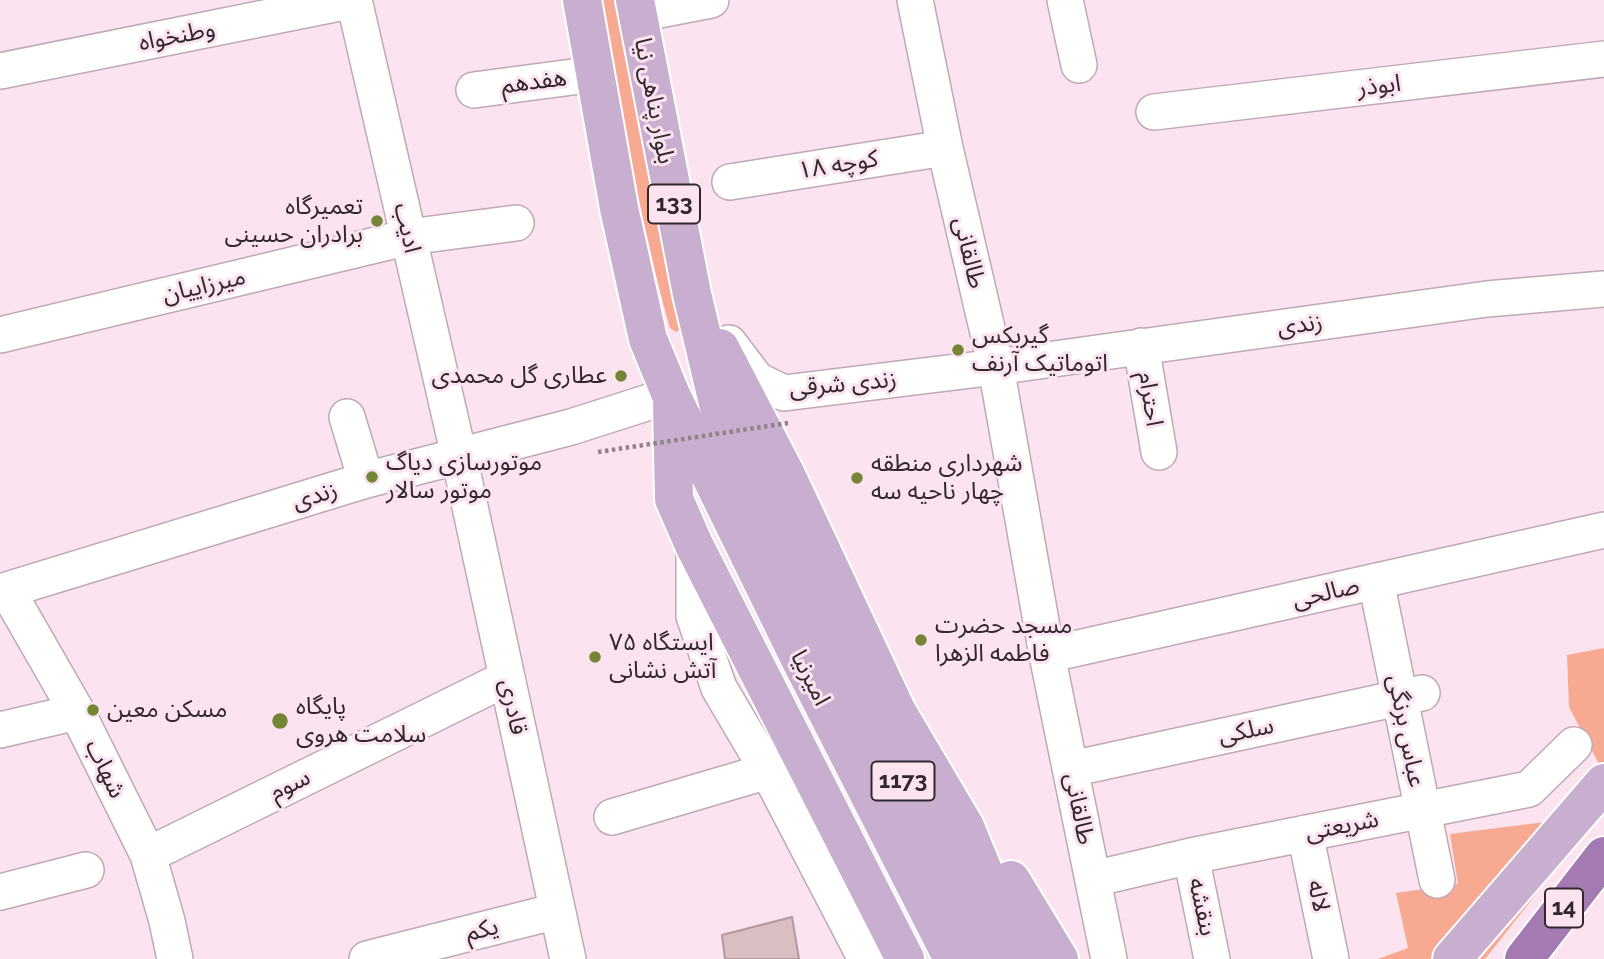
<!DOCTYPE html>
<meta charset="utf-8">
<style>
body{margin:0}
canvas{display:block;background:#fbe3f0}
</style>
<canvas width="1604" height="959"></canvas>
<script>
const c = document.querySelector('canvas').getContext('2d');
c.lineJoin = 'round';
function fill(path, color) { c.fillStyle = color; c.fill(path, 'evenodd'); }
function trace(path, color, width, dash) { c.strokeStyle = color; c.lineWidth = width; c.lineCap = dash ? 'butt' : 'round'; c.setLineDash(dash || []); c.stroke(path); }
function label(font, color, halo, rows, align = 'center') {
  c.font = font + ' Raleway,"Noto Sans Arabic",sans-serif'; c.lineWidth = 6; c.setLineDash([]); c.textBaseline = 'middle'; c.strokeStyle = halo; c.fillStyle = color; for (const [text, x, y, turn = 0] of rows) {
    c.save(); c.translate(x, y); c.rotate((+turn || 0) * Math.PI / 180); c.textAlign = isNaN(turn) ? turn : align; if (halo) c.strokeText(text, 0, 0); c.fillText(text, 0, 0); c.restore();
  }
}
const green = new Path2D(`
 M601 0H620L684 327 676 332 670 328C640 221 622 110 601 0Z
 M1604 648V762L1600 766 1569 707 1567 655Z
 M1604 808 1485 959H1469Z
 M1545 822 1431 959H1378L1408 948 1396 893 1458 884 1450 834Z`);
const building = new Path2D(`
 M792 917 799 959H725L722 935Z`);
const minor = new Path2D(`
 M354 0 459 456 568 959
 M915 0 945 148 996 367 1047 655 1109 959
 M1065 0 1079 65
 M638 14 711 0
 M0 71 354 0
 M474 90 595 74
 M1154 112 1604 59
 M730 182 945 148
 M0 335 409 237 516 223
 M729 343 757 380 784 393 996 367 1487 299 1604 289
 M1141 346 1159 452
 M347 417 366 480
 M694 545V616L719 688 768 771 866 959
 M1376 581 1437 880
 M7 590 77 712 148 855 167 921 175 959
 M0 592 366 480 571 427 671 395
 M1047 655 1604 530
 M0 730 77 712
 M1071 769 1422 693
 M612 817 768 771
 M1305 833 1331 959
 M148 855 507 678
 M1191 856 1212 959
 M1093 879 1191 856 1529 789 1574 745
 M0 892 86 870
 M367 959 557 911`);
const major = new Path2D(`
 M582 0 619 208 648 339 671 395 800 659 953 959
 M635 0 692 294 719 407 739 462 811 606 945 862 990 959
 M720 348 786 475 897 712 965 827 991 890 1025 959
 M672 405 674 499 694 545 905 959
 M1011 880 1059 959
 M1452 959 1604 783`);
const highway = new Path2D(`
 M1524 959 1604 856`);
const pathBridge = new Path2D(`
 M598 452 788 423`);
const markers = [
 [377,221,7,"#748535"],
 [958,350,7,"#748535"],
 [621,376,7,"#748535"],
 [372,477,7,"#748535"],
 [857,478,7,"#748535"],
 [921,640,7,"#748535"],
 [595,657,7,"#748535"],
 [93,710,7,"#748535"],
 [280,721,9,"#748535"]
];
const shields = [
 [674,204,52],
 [903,781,63],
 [1564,908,38]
];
const shieldNames = [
 ["133",674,204],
 ["1173",903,781],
 ["14",1564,908]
];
const streetNames = [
 ["وطنخواه",177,36,-11],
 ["هفدهم",534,82,-7],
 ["ابوذر",1379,86,-7],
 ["بلوار پناهی نیا",654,101,79],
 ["کوچه ۱۸",838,165,-9],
 ["ادیب",407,228,77],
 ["طالقانی",969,253,77],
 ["میرزاییان",204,286,-13],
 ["زندی",1300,325,-8],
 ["زندی شرقی",843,384,-5],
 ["احترام",1150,399,81],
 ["زندی",315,496,-17],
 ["صالحی",1326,593,-13],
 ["امیرنیا",810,678,63],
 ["قادری",513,707,78],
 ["سلکی",1246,731,-12],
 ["عباس برنگی",1406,731,79],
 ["شهاب",105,769,64],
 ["سوم",290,785,-26],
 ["طالقانی",1079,809,79],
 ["شریعتی",1342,826,-11],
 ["لاله",1318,896,78],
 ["بنقشه",1202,907,78],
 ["یکم",482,930,-14]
];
const poiNames = [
 ["تعمیرگاه",363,207,"right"],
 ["برادران حسینی",363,235,"right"],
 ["گیربکس",972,336],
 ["اتوماتیک آرنف",972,364],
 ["عطاری گل محمدی",607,376,"right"],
 ["موتورسازی دیاگ",386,463],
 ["موتور سالار",386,491],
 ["شهرداری منطقه",871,464],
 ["چهار ناحیه سه",871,492],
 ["مسجد حضرت",935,626],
 ["فاطمه الزهرا",935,654],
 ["ایستگاه ۷۵",609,643],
 ["آتش نشانی",609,671],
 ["پایگاه",296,707],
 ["سلامت هروی",296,735],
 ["مسکن معین",107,710]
];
fill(green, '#f7aa91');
fill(building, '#d9bfc1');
trace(building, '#b3999b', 2);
trace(minor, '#bfa9b5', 38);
trace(major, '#fff', 42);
trace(highway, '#fff', 42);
trace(minor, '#fff', 35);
trace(major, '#c8afd0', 38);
trace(highway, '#a37ab1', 38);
trace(pathBridge, '#91828a', 4.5, [3.5, 3.5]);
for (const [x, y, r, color] of markers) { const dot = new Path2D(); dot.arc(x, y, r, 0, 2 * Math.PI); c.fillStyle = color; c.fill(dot); trace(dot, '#fbe3f0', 2.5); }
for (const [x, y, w] of shields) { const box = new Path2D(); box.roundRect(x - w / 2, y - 19.5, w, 39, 5); c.fillStyle = '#fbe3f0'; c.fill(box); trace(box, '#30282c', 2); }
label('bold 23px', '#30282c', null, shieldNames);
label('24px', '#30282c', '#fbe3f0', streetNames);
label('24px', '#30282c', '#fbe3f0', poiNames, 'left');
</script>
